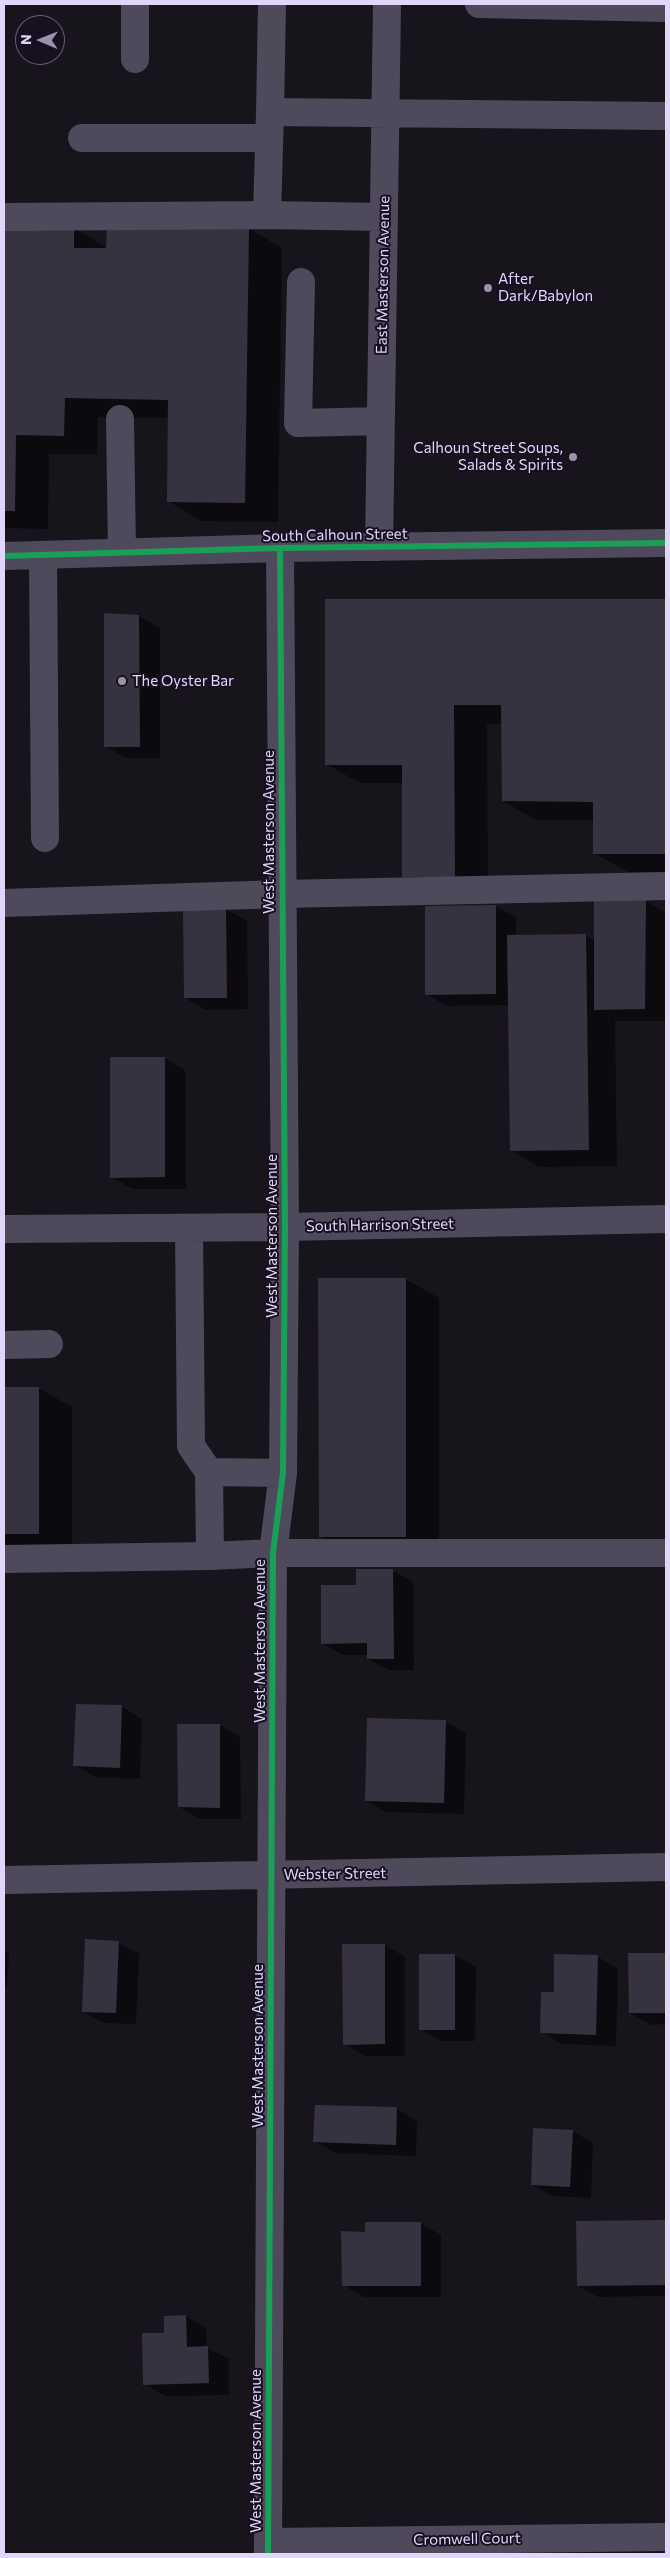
<!DOCTYPE html>
<style>
body{margin:0}
#map{position:relative;width:670px;height:2558px;overflow:hidden;background:#17141c;font-family:Commissioner,sans-serif}
canvas{display:block}
.frame{position:absolute;inset:0;border:5px solid #e1d5f9;pointer-events:none}
.north{position:absolute;left:15px;top:15px;width:50px;height:50px;box-sizing:border-box;background:#161020;border:1px solid #675f77;border-radius:50%;rotate:271deg;font-size:14px;font-weight:700;line-height:20px;text-align:center;color:#e1d5f9}
.north::after{content:'';display:block;margin:auto;width:18px;height:22px;background:#9a91ac;clip-path:polygon(50% 0,100% 100%,50% 72%,0 100%)}
</style>
<div id="map">
<canvas width="670" height="2558"></canvas>
<div class="frame"></div>
<div class="north">N</div>
</div>
<script>
const c = document.querySelector('canvas').getContext('2d');
c.lineJoin = 'round';
function fill(path, color) { c.fillStyle = color; c.fill(path, 'evenodd'); }
function trace(path, color, width, dash) { c.strokeStyle = color; c.lineWidth = width; c.lineCap = dash ? 'butt' : 'round'; c.setLineDash(dash || []); c.stroke(path); }
function label(font, color, halo, rows, align = 'center') {
  c.font = font + ' Commissioner,sans-serif'; c.lineWidth = 4; c.setLineDash([]); c.textBaseline = 'middle'; c.strokeStyle = halo; c.fillStyle = color; for (const [text, x, y, turn = 0] of rows) {
    c.save(); c.translate(x, y); c.rotate((+turn || 0) * Math.PI / 180); c.textAlign = isNaN(turn) ? turn : align; if (halo) c.strokeText(text, 0, 0); c.fillText(text, 0, 0); c.restore();
  }
}
const shadow = new Path2D(`
 M4 227 74 228 108 248 248 228 282 248 278 522 201 521 168 501 169 418 98 417 97 454H49L48 529 4 528Z
 M326 600H666V872H628L594 853V820H536L503 801V724H487L488 895 437 896 404 876V783H360L326 764Z
 M139 616 160 628V758H126L105 746Z
 M646 901 666 913V1021H615L617 1166 539 1167 511 1150 509 1005 447 1006 426 994 496 906 516 918V936L586 935 595 941Z
 M226 909 247 921 248 1009 205 1010 185 998Z
 M165 1058 185 1070 186 1189H132L112 1177Z
 M405 1279 439 1298V1555H353L320 1536Z
 M4 1388H38L72 1407V1553H4Z
 M392 1570 413 1582 414 1670H389L368 1659V1655H343L322 1643 357 1586Z
 M122 1707 142 1719 140 1779 95 1777 75 1765Z
 M445 1721 466 1733 464 1814 386 1812 366 1801Z
 M220 1725 240 1737 241 1819H200L179 1807Z
 M118 1942 139 1954 136 2024 104 2023 83 2012Z
 M385 1945 405 1957V2056H365L345 2044Z
 M4 1951 9 1954 7 1986H4Z
 M666 1954V2024L651 2025 630 2013 629 1955Z
 M421 1955H455L476 1967 475 2041H441L421 2029Z
 M598 1957 618 1969 616 2046 562 2044 541 2032 555 1993Z
 M397 2109 417 2121 416 2156 335 2153 315 2141Z
 M572 2131 593 2143 591 2198 552 2196 532 2184Z
 M666 2221V2296L598 2297 578 2286 577 2222Z
 M420 2223 441 2235V2297H364L343 2285 366 2233Z
 M186 2316 206 2328 207 2348 229 2359V2395L165 2396 144 2384 166 2334Z`);
const building = new Path2D(`
 M107 225 249 227 245 503 167 502 168 400 65 398 64 436 16 435 15 511H4V226L74 227V248H106Z
 M325 599H666V854H593V802L502 801 501 705H454L455 877H402V765H325Z
 M104 613 139 615 140 747H104Z
 M594 899 646 900 645 1009 594 1010Z
 M496 905V994L425 995V906Z
 M183 908H226L227 998H184Z
 M586 934 589 1150 510 1151 507 935Z
 M110 1057H165V1177L110 1178Z
 M318 1278H406V1537H319Z
 M4 1387H39V1534H4Z
 M356 1569H393L394 1659H367V1643L321 1644V1585H356Z
 M76 1704 122 1705 120 1768 73 1766Z
 M367 1718 446 1720 444 1803 365 1801Z
 M177 1724H220V1808L178 1807Z
 M85 1939 119 1941 116 2013 82 2012Z
 M342 1944H385V2044L343 2045Z
 M628 1953H666V2013H629Z
 M419 1954H455V2030H419Z
 M554 1954 598 1955 596 2035 540 2033 541 1992H554Z
 M315 2105 397 2107 396 2145 313 2142Z
 M533 2128 573 2130 570 2187 531 2185Z
 M666 2220V2285L577 2286 576 2221Z
 M365 2222H421V2286H342L341 2231 365 2232Z
 M186 2315 187 2347 208 2346 209 2383 143 2385 142 2333H164V2316Z`);
const minor = new Path2D(`
 M272 4 270 112 666 116
 M479 4 666 8
 M135 59V4
 M270 112 267 215 384 217
 M82 138H269
 M4 217 267 215
 M301 282 298 423 381 421
 M120 419 122 552
 M379 547 387 4
 M43 555 45 838
 M4 556 280 548 666 543
 M4 903 282 894 666 886
 M189 1228 191 1446 209 1472 283 1473
 M4 1229 285 1227 666 1219
 M4 1345 49 1344
 M209 1472 210 1556
 M4 1559 210 1556 273 1553H666
 M4 1880 666 1867
 M269 2542 666 2537
 M268 2554 273 1553 283 1473 285 1227 280 548`);
const cycleway = new Path2D(`
 M4 556 280 548 666 543
 M268 2554 273 1553 283 1473 285 1227 280 548`);
const markers = [
 [488,288,5,"#9a91ac"],
 [573,457,5,"#9a91ac"],
 [122,681,5,"#9a91ac"]
];
const streetNames = [
 ["East Masterson Avenue",383,275,-89],
 ["South Calhoun Street",335,535,-1],
 ["West Masterson Avenue",269,832,-90],
 ["South Harrison Street",380,1225,-1],
 ["West Masterson Avenue",272,1236,-90],
 ["West Masterson Avenue",260,1641,-90],
 ["Webster Street",335,1874,-1],
 ["West Masterson Avenue",258,2046,-90],
 ["West Masterson Avenue",256,2451,-90],
 ["Cromwell Court",467,2539,-1]
];
const poiNames = [
 ["After",498,279],
 ["Dark/Babylon",498,296],
 ["Calhoun Street Soups,",563,448,"right"],
 ["Salads & Spirits",563,465,"right"],
 ["The Oyster Bar",132,681]
];
fill(shadow, '#0007');
fill(building, '#37323f');
trace(minor, '#4e4a5c', 28);
trace(cycleway, '#1a9f57', 6);
for (const [x, y, r, color] of markers) { const dot = new Path2D(); dot.arc(x, y, r, 0, 2 * Math.PI); c.fillStyle = color; c.fill(dot); trace(dot, '#161020', 2); }
label('15px', '#e1d5f9', '#161020', streetNames);
label('15px', '#e1d5f9', '#161020', poiNames, 'left');
</script>
